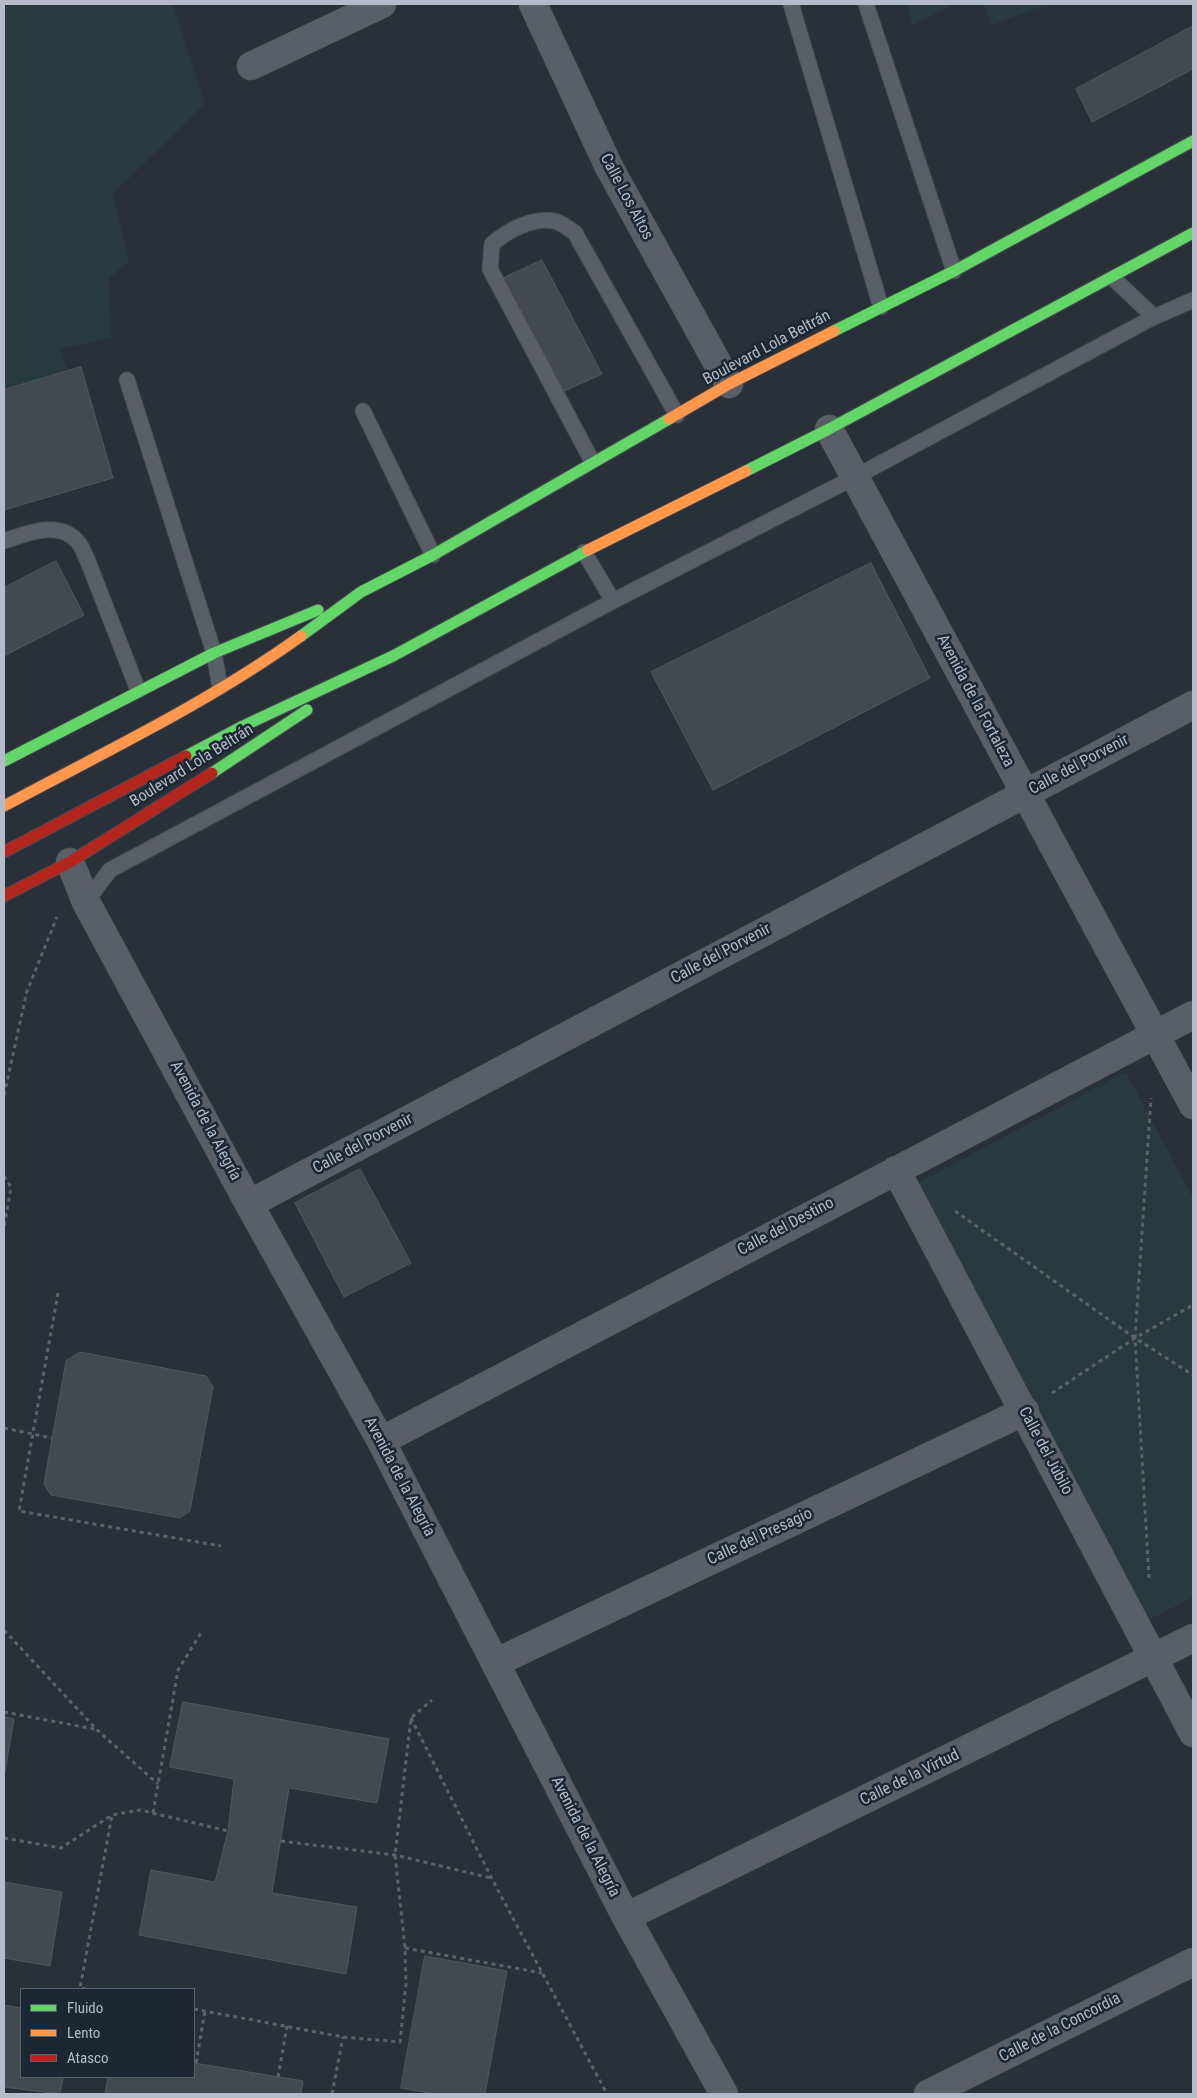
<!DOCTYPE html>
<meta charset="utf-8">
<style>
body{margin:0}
#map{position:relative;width:1197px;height:2098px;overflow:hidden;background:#2a3038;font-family:"Roboto Condensed",sans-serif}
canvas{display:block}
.frame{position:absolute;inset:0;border:5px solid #b4bcc9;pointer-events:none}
.legend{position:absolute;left:20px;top:1988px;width:175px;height:90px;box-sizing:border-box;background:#1d2633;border:1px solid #59626f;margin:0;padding:6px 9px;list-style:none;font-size:15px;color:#b4bcc9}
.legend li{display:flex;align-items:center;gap:10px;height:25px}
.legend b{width:25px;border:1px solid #59626f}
</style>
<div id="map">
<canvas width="1197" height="2098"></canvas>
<div class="frame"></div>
<ul class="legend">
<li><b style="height:6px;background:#63d668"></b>Fluido</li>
<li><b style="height:6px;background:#ff974d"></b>Lento</li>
<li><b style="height:6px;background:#b3261e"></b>Atasco</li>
</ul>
</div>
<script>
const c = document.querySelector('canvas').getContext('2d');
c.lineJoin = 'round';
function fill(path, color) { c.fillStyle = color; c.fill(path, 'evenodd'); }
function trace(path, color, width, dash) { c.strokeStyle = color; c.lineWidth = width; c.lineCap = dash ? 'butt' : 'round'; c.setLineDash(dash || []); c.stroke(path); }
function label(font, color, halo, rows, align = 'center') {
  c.font = font + ' "Roboto Condensed",sans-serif'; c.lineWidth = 5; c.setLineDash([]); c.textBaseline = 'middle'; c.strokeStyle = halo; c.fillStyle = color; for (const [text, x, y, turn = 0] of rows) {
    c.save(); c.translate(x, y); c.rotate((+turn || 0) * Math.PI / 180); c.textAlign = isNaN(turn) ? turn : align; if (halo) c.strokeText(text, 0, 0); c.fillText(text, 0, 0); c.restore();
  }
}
const green = new Path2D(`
 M4 4H173L205 104 113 194 129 261 109 278 111 338 60 349 75 392 4 413Z
 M907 4H955L912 25Z
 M984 4H1049L992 25Z
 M1126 1072 1193 1198V1597L1147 1621 910 1187Z`);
const building = new Path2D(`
 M1193 26V69L1092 122 1076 89Z
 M542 260 602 374 562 392 504 278Z
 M81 367 113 478 4 510V390Z
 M56 561 84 615 4 656V588Z
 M871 563 930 678 713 790 651 672Z
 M360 1169 411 1263 344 1297 295 1203Z
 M80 1352 206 1376 213 1387 190 1511 180 1518 51 1495 44 1484 66 1361Z
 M183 1702 389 1739 377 1803 289 1788 272 1893 357 1907 346 1974 139 1935 151 1870 215 1882 228 1831 234 1779 170 1767Z
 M4 1717 14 1719 4 1777Z
 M4 1882 62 1892 50 1966 4 1958Z
 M425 1956 507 1971 485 2094H433L401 2088Z
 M4 2005 21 2008V2077H63L60 2094 4 2087Z
 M194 2063 303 2081 301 2094H105L108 2077H194Z`);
const path = new Path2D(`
 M4 1095 27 991 57 917
 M4 1176 11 1187 4 1228
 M955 1211 1135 1338 1193 1375
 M58 1293 19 1511 221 1546
 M1052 1393 1135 1338 1193 1305
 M4 1428 52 1438
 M1149 1578 1135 1338 1151 1098
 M4 1630 96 1729 158 1784
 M4 1712 94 1729
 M411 1718 492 1879 607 2094
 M153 1813 178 1670 201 1633
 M4 1838 61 1848 112 1815 140 1810 228 1831
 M281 1841 395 1855 491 1878
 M405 1948 542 1973
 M86 1989 80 1988 112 1815
 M194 2009 343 2037 400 2042 406 1984 405 1948 395 1855 411 1718 432 1700
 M196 2063 205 2011
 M278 2077 287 2026
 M332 2094 343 2037`);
const lane = new Path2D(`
 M791 4 881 307
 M866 4 954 271
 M1113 278 1154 317 1193 300
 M127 380 214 653 220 687
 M363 411 433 555
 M592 461 490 269 492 244C507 231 532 217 554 221 561 222 569 229 575 233L677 415
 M4 541C26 534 59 519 78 542 82 546 84 554 87 559L138 690
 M584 552 613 601
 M86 902 110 870 613 601 855 477 1154 317`);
const street = new Path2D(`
 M533 4 609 167 729 384
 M251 66 382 4
 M829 429 1193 1105
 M70 862 86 902 249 1204 381 1441 626 1917 724 2094
 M896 1170 1193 1733
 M249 1204 1193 705
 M381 1441 1193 1015
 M495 1663 1025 1411
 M626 1917 1193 1638
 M928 2094 1193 1962`);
const fast = new Path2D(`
 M834 331 954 271 1193 141
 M746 471 829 429 1193 233
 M301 636 361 592 433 555 669 419
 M186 756 241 727 393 656 588 550
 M4 761 214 653 318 610
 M212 773 307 710`);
const slow = new Path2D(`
 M669 419 729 384 834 331
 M588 550 746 471
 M4 806C104 752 208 703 301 636`);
const jam = new Path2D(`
 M4 852 186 756
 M4 896 70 862 212 773`);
const streetNames = [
 ["Calle Los Altos",626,197,62],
 ["Boulevard Lola Beltrán",767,348,-28],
 ["Avenida de la Fortaleza",975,701,62],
 ["Calle del Porvenir",1079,765,-28],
 ["Boulevard Lola Beltrán",192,766,-32],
 ["Calle del Porvenir",721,954,-28],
 ["Avenida de la Alegría",205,1121,62],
 ["Calle del Porvenir",363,1144,-28],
 ["Calle del Destino",786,1227,-28],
 ["Calle del Júbilo",1045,1451,62],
 ["Avenida de la Alegría",399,1477,62],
 ["Calle del Presagio",760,1537,-25],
 ["Calle de la Virtud",910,1778,-26],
 ["Avenida de la Alegría",585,1837,63],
 ["Calle de la Concordia",1060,2028,-27]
];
fill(green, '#273a3e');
fill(building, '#444950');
trace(building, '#52575f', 1);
trace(lane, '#484c53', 17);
trace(street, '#484c53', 29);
trace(fast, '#484c53', 13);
trace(slow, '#484c53', 13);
trace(jam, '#484c53', 13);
trace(path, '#5d636a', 3, [4, 4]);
trace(lane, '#5a5e66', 15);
trace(street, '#5a5e66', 28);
trace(fast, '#63d668', 11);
trace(slow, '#ff974d', 11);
trace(jam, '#b3261e', 11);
label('16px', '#b4bcc9', '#1d2633', streetNames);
</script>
